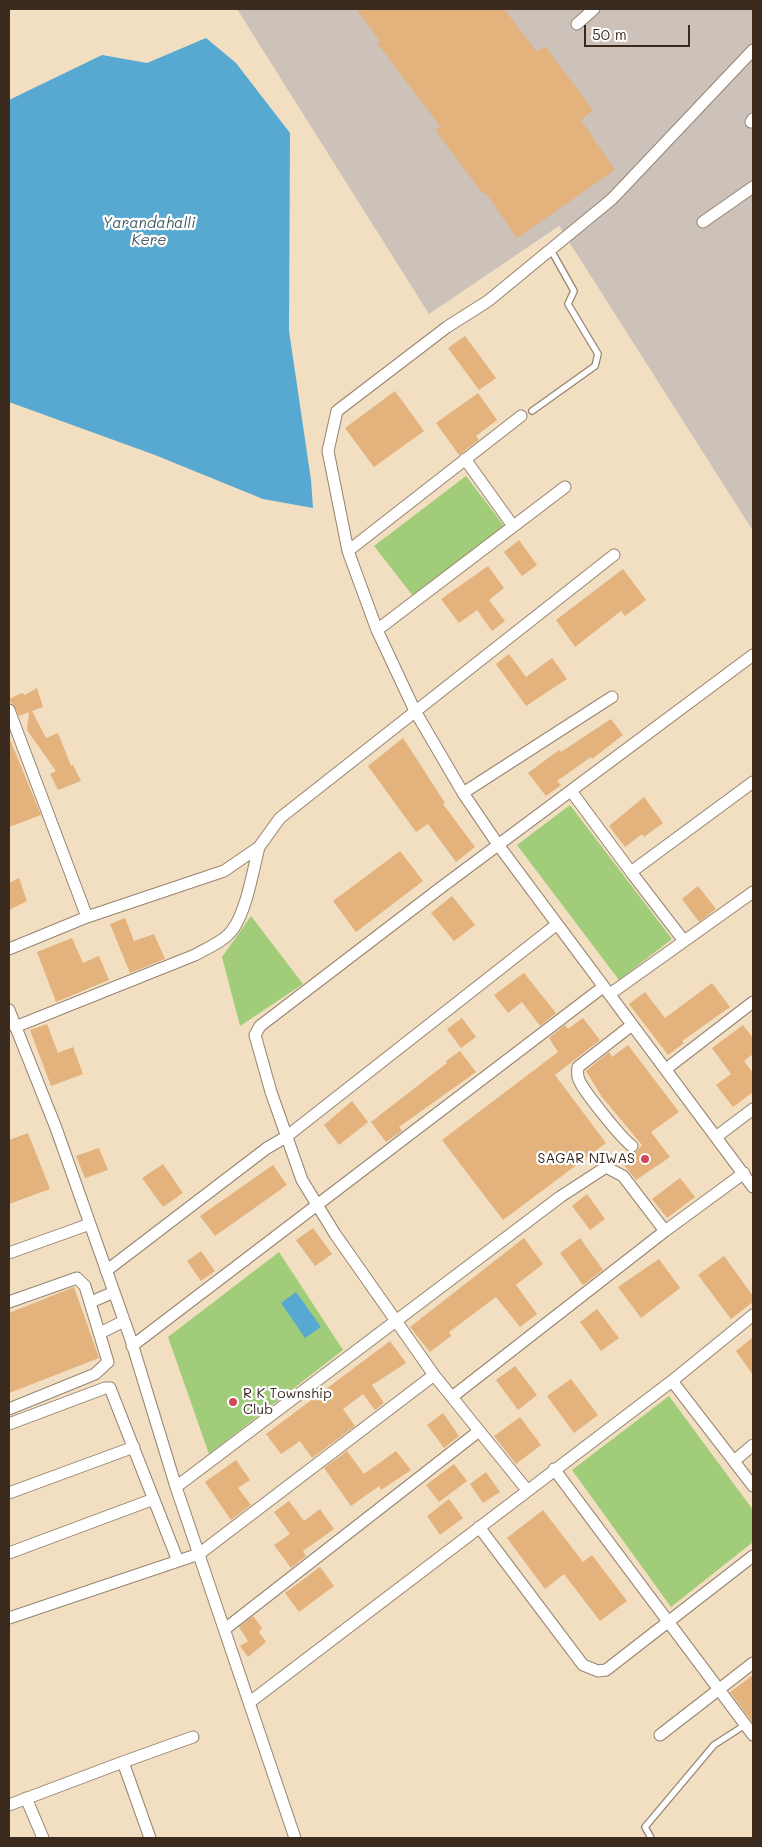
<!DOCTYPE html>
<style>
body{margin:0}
#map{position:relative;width:762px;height:1847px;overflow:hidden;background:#f2dec1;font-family:Mali,sans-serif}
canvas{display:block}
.frame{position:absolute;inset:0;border:10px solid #3b2a1e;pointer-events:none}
.scale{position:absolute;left:584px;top:25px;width:106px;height:22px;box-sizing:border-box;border:2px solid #3b2a1e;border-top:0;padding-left:6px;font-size:15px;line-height:18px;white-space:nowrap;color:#3b2a1e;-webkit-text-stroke:4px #fff;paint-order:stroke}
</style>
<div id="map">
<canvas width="762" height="1847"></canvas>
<div class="frame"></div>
<div class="scale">50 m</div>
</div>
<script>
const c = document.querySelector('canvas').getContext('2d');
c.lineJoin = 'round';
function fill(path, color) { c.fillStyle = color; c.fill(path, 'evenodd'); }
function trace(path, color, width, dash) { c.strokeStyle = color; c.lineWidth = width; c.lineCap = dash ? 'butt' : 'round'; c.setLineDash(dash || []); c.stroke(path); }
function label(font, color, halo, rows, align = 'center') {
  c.font = font + ' Mali,sans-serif'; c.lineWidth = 4.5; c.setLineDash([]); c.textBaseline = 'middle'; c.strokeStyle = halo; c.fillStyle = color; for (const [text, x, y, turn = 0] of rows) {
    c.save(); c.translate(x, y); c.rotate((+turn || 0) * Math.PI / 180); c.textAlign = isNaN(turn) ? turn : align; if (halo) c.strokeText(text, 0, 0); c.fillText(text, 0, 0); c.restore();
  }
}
const industrial = new Path2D(`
 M237 9H753V531L559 226 429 314Z`);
const green = new Path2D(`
 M466 476 504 526 413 596 374 546Z
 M570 805 672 939 619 980 517 845Z
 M251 916 303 984 240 1026 222 957Z
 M279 1252 343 1350 209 1454 168 1337Z
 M669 1396 753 1510V1542L671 1607 572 1470Z`);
const water = new Path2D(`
 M206 38 236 63 290 133 289 331 311 480 313 508 263 499 155 455 9 402V100L102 55 147 63Z
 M296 1292 321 1327 305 1338 281 1303Z`);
const building = new Path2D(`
 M356 9H504L537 52 545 46 593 110 581 120 615 170 517 238 485 192 483 194 435 130 440 126 377 43 380 41Z
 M465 336 496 378 479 390 448 348Z
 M395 391 424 431 374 467 345 428Z
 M478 393 497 420 476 436 479 440 459 455 436 423Z
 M519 540 537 565 522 576 504 552Z
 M488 566 504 588 489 600 505 621 492 631 477 610 459 623 441 599Z
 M623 569 646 600 625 616 621 611 575 647 556 620Z
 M509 654 526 677 552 658 567 679 526 706 496 664Z
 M37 688 43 707 32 711 46 738 58 733 71 766 73 765 81 781 58 790 50 774 56 771 27 730 29 712 19 716 9 699 22 693 25 695Z
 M611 719 623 735 592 759 591 757 557 781 561 785 546 796 528 773 559 750 561 752Z
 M9 737 41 815 9 827Z
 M403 738 445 803 443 804 475 847 456 862 428 824 416 832 368 766Z
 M644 797 663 823 644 837 642 834 625 847 609 826Z
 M400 851 423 881 356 932 333 901Z
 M19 878 27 901 9 910V883Z
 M698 886 716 909 699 922 682 899Z
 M452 896 475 925 454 941 431 913Z
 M125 918 134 941 154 934 165 959 130 973 110 924Z
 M72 938 83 963 99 956 109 980 56 1002 37 952Z
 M524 973 556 1013 540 1026 522 1002 508 1013 494 995Z
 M712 983 730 1007 682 1041 684 1043 668 1055 629 1004 645 992 665 1018Z
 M462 1018 476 1037 461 1048 447 1029Z
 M583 1018 600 1040 555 1075 606 1143 503 1220 442 1140 558 1052 549 1038 565 1025 568 1029Z
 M47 1024 58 1053 73 1047 83 1074 51 1086 30 1030Z
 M743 1025 753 1038V1054L744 1061 753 1073V1092L733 1107 716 1085 731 1074 712 1048Z
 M628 1045 679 1112 651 1132 670 1157 636 1180 620 1160 637 1151 642 1145 602 1097 586 1071 609 1052 612 1057Z
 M460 1051 476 1072 399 1127 402 1131 386 1142 371 1122 447 1063 446 1061Z
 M352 1101 368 1122 339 1145 324 1125Z
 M28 1133 50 1189 9 1204V1140Z
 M99 1148 108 1170 85 1178 76 1156Z
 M163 1164 183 1193 163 1207 142 1178Z
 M273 1165 287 1185 215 1236 200 1216Z
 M680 1178 695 1197 667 1218 652 1199Z
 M587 1194 605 1219 590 1230 572 1206Z
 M313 1228 332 1254 315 1266 296 1240Z
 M524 1238 543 1264 516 1285 537 1314 520 1327 496 1297 449 1332 451 1336 430 1352 410 1327Z
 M580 1238 603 1270 583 1285 560 1253Z
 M201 1251 215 1271 201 1281 187 1261Z
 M724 1256 753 1296V1302L731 1319 698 1275Z
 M659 1259 680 1288 641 1318 618 1287Z
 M74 1287 99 1358 9 1393V1313Z
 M597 1309 619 1338 601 1351 580 1322Z
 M753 1337V1375L736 1351Z
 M390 1341 406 1363 372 1385 384 1403 375 1410 363 1394 343 1409 355 1426 312 1458 300 1441 281 1454 266 1434Z
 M515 1366 537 1395 518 1410 496 1380Z
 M571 1379 598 1415 574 1433 547 1396Z
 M443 1413 459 1436 444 1448 427 1425Z
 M520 1417 541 1445 516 1464 494 1436Z
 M347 1451 364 1474 396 1451 411 1470 381 1490 379 1486 351 1506 324 1468Z
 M236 1460 250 1480 238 1488 251 1505 231 1520 205 1482Z
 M454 1464 467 1481 439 1502 426 1485Z
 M486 1472 500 1492 483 1503 470 1484Z
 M449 1499 463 1518 440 1535 427 1516Z
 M289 1501 304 1521 320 1509 334 1529 303 1551 306 1556 291 1568 274 1545 290 1534 274 1512Z
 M543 1510 583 1562 592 1555 627 1601 600 1621 564 1574 545 1589 507 1538Z
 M320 1567 334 1586 299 1612 285 1593Z
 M253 1616 262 1628 259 1632 266 1642 248 1657 240 1646 248 1641 239 1627Z
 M753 1675V1723L730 1692Z`);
const lane = new Path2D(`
 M532 411 595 366 598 354 568 304 574 291 551 250
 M651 1838 645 1827 714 1745 745 1725`);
const street = new Path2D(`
 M577 24 594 9
 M753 50 612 199 488 301 447 327 337 411 328 451 348 551 377 630 415 711 463 793 499 846 753 1187
 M751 122 753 119
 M703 222 753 187
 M465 459 513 526
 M348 551 521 416
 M377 630 565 487
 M9 710 87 917
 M571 791 631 872
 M463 793 612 697
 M684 941 631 872 753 782
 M9 949 87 917 224 871 259 847 280 818 614 555
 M610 994 753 892
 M9 1010 56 1128 131 1340 176 1487 295 1838
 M15 1027 195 955C207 948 225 941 233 929 247 909 253 870 259 847
 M666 1069 753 1002
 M716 1137 753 1109
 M632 1146C622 1139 586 1094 580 1082 577 1077 577 1073 578 1067L632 1025
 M9 1253 90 1224
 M106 1271 267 1148 286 1137 556 925
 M9 1302 77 1278 85 1286 108 1362 95 1374 9 1409
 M91 1302 114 1292
 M100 1333 124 1321
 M132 1346 603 987
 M672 1381 753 1486
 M452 1397 665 1231 744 1173
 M9 1424 105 1388H110L178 1561
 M734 1461 753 1445
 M554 1469 753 1735
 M176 1487 560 1197 606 1167 623 1176 665 1231
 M527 1490 434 1375 335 1234 302 1180 271 1092 255 1035 260 1026 439 889 753 655
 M9 1493 134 1447
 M479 1527 583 1665 598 1671 606 1670 753 1556
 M9 1553 154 1499
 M9 1618 199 1554 434 1375
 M225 1629 479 1431
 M250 1702 672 1381 753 1315
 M660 1735 753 1663
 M26 1798 43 1838
 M9 1805 123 1762
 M150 1838 123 1762 193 1737`);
const markers = [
 [645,1159,5,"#d1495b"],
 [233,1402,5,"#d1495b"]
];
const poiNames = [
 ["SAGAR NIWAS",635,1159],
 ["R K Township",243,1394,"left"],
 ["Club",243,1410,"left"]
];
const waterNames = [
 ["Yarandahalli",149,223],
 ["Kere",149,240]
];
fill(industrial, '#ccc2b9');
fill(green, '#a1cd7a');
fill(water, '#57a9d2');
fill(building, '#e3b27d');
trace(lane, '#968470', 8);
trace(street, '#968470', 13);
trace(lane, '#fff', 5.5);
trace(street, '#fff', 11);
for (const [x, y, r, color] of markers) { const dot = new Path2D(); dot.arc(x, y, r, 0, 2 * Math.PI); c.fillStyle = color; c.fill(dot); trace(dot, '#fff', 2); }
label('14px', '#3b2a1e', '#fff', poiNames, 'right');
label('italic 15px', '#465d66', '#fff', waterNames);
</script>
